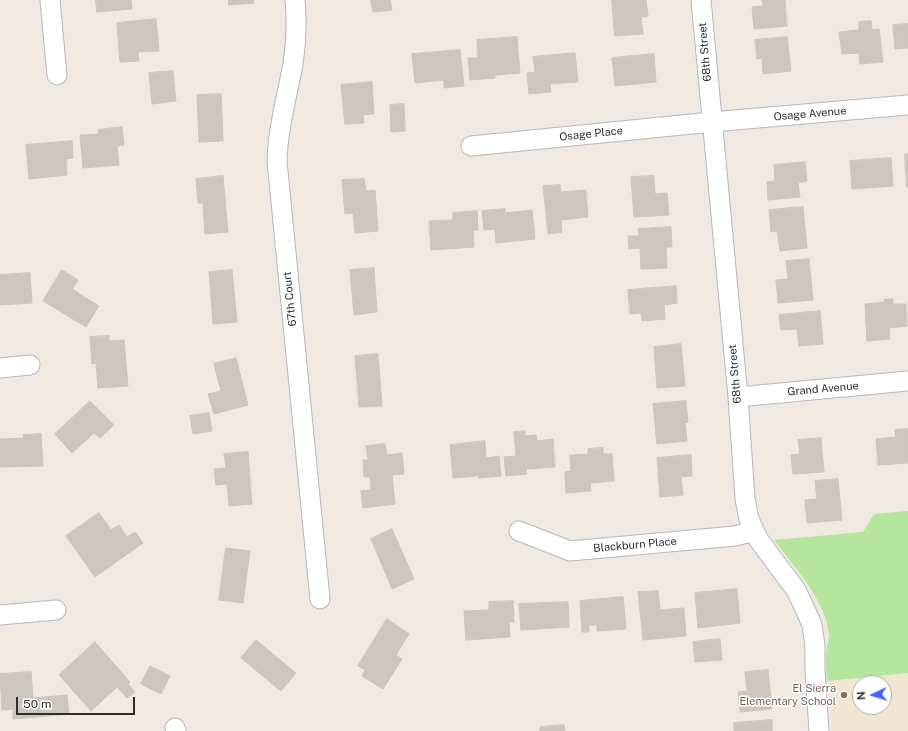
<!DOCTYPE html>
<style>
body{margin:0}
#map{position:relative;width:908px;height:731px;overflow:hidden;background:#efe9e1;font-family:"Public Sans",sans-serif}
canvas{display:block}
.north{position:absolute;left:852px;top:675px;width:40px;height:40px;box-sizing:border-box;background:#fff;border:1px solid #ababab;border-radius:50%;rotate:266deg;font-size:11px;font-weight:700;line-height:16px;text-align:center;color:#2e2e2e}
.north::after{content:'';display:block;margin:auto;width:14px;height:18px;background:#4264fb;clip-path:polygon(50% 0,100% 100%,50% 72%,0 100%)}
.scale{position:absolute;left:16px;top:697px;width:119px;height:18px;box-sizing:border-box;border:2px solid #2e2e2e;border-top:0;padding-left:5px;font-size:12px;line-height:14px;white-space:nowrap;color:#2e2e2e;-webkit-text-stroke:3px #fff;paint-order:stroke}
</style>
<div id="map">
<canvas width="908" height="731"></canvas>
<div class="north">N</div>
<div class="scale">50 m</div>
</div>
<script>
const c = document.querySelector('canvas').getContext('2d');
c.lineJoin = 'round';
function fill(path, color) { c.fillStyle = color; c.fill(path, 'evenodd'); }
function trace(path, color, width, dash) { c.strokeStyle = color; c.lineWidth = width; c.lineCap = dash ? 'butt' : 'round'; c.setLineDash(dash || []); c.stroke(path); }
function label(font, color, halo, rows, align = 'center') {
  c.font = font + ' "Public Sans",sans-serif'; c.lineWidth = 3; c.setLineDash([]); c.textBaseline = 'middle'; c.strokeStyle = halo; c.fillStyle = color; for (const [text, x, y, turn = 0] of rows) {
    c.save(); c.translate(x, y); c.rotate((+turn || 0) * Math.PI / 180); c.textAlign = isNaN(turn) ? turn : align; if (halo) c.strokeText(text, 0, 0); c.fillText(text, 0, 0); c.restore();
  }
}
const education = new Path2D(`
 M908 673V731H832L827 681ZM860 683H884V707H860Z`);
const green = new Path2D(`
 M908 511V673L827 681C827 673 825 664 826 656 826 650 829 642 829 635 826 600 794 567 774 540L863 532 874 514Z`);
const building = new Path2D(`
 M96 0H131L132 9 97 12Z
 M229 0H253L254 3 229 5Z
 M371 0H390L392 10 373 12Z
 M612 0H646L648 16 641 17 643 34 615 36Z
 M762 0H785L787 26 754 29 752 7 763 6Z
 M156 19 159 51 138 52 139 61 120 62 117 23Z
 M871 21 872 30 879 29 883 62 860 64 859 53 842 54 839 32 859 30V22Z
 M908 24V48L895 49 893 25Z
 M517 37 520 73 495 75V78L470 80 468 58H478L477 40Z
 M787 37 791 71 763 74 762 58 757 59 755 40Z
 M460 50 464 86 444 88V80L415 83 412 54Z
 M575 53 578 82 550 84 551 92 529 94 527 73 535 72 533 57Z
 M654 54 656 82 615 86 612 58Z
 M173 71 176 101 152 104 149 73Z
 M372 82 374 114 363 115 364 123 345 124 341 85Z
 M221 94 223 141 199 142 197 95Z
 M404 104 405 131 391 132 390 105Z
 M122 127 124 145 117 146 119 165 83 168 80 135 99 134 98 130Z
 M72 141 73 158 66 159 67 175 29 179 26 145Z
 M905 154H908V187H907Z
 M891 158 893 186 852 189 850 161Z
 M805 162 807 181 798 183 800 197 768 200 767 182 775 181 774 165Z
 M223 176 228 232 205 234 203 203H198L196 179Z
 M654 176 655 194 667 193 669 215 634 217 631 177Z
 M364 179 366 191 375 190 378 231 355 233 353 213 345 214 342 180Z
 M560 185 561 192 586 190 588 217 561 220 562 232 548 234 543 186Z
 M803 207 807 248 780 251 777 231 771 232 769 210Z
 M505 209V213L532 210 535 239 496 243 495 229 484 230 482 211Z
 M477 211 478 230 473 231 474 247 431 250 429 221 453 220V213Z
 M671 227 672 247H666L667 268 641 269 640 248 629 249 628 236H639L638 229Z
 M809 259 813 300 778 303 776 280 788 279 786 261Z
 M374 268 377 312 354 315 350 270Z
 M62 270 78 280 72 289 99 306 86 327 43 301Z
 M232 270 237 322 213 324 209 272Z
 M30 273 32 303 0 305V275Z
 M676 286 677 303 664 305 665 319 642 321 641 313 630 314 628 290Z
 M893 299V304H906L907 326 889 328 890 339 867 341 865 304 885 302 884 300Z
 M820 311 823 344 799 346 797 329 781 330 779 315Z
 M109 336V341L124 340 128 386 98 388 96 363 92 364 90 337Z
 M681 344 685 386 657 388 654 347Z
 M378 354 382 406 359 407 355 356Z
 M236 358 248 405 214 414 208 394 221 391 214 364Z
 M90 401 114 425 100 438 94 433 72 453 55 434Z
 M686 401 688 422 685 423 687 441 657 444 653 404Z
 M209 413 212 431 193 434 190 416Z
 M908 429V463L878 465 876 439 896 437 895 430Z
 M525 431V436L536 435 537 441 553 439 555 467 526 469 527 474 506 476 504 457 516 456 514 432Z
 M41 434 43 466 0 467V439L24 438 23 435Z
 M821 438 824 472 793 474 791 455 800 454 798 440Z
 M485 441 486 458 499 456 501 476 479 478 478 476 453 478 450 445Z
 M385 444 387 455 402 453 404 474 392 475 395 504 363 508 361 491 371 490 370 477H364L363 460H368L366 446Z
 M603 448V454H612L614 481 590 483 591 491 566 493 565 472 571 471 570 455 588 454V449Z
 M248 452 252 504 229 506 227 484 216 485 214 469 226 468 224 454Z
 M691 455 692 476 681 477 683 495 660 497 657 458Z
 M838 479 842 520 807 523 805 500 817 499 815 481Z
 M99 513 111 530 119 525 127 537 135 532 143 543 95 577 66 536Z
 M392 529 414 579 392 589 371 539Z
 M226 548 250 551 243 603 219 600Z
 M737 589 740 623 698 628 695 593Z
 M658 591 660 610 684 608 686 636 643 640 638 592Z
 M623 597 626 629 597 631V625H589V632H582L580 601Z
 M513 601 514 622H509L510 637 466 640 464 611 489 610V602Z
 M568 602 569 627 521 630 519 604Z
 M387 619 409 634 396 655 402 659 383 689 362 676 365 670 358 666Z
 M720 639 722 660 695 662 693 642Z
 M256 640 296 673 281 691 241 658Z
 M95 642 130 682 128 684 135 692 127 698 117 687 91 711 59 675Z
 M150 666 170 676 161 694 141 684Z
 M768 670 772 709 740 712 738 692 747 691 745 672Z
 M31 672 33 698 67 695 69 714 13 719V709L2 710 0 674Z
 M772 720V731H734V723Z
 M564 725 565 731H540V727Z`);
const street = new Path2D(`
 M50 0 57 75
 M295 0C297 21 296 43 293 64 287 96 278 128 277 161L320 599
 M701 0 738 397 745 499 749 519 758 539 796 590 805 609 812 625 815 646V671L819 731
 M471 146 712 122 908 105
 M0 368 30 365
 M738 397 908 381
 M519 531 570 551 735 536 754 531
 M0 615 56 610
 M175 728 176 731`);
const markers = [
 [844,695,4,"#8d6e63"]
];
const streetNames = [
 ["68th Street",705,52,-95],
 ["Osage Avenue",810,114,-5],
 ["Osage Place",591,134,-6],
 ["67th Court",290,299,-96],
 ["68th Street",735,374,-95],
 ["Grand Avenue",823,389,-5],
 ["Blackburn Place",635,545,-5]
];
const educationNames = [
 ["El Sierra",836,689],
 ["Elementary School",836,702]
];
fill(education, '#f0e6d1');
fill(green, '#b6e59e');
fill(building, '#cbc7bf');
trace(building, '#cbc5ba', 1);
trace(street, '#b4b7c1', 21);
trace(street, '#fff', 19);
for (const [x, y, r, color] of markers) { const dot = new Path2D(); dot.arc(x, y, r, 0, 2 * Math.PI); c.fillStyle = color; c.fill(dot); trace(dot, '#fff', 1.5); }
label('11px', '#2e2e2e', '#fff', streetNames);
label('11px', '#785e54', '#fff', educationNames, 'right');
</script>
